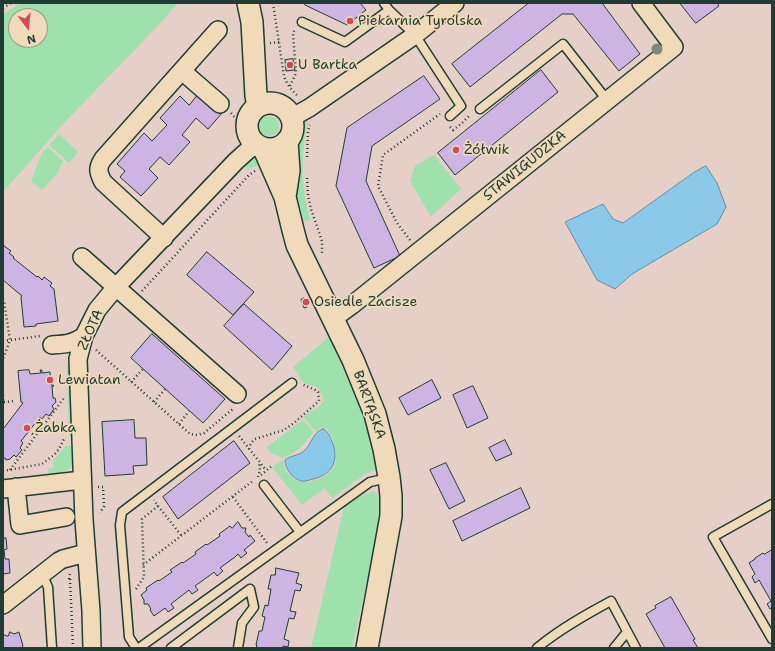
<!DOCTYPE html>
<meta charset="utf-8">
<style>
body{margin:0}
#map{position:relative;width:775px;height:651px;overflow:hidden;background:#e6cfc6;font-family:"Shantell Sans",sans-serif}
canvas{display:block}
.frame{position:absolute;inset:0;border:4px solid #1f3d34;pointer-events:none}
.north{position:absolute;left:8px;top:8px;width:40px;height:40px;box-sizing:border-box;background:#f1dab9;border:1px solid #9d9b84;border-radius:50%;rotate:164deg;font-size:11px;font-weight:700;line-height:16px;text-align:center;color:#1f3d34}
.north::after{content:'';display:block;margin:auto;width:14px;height:18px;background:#d1495b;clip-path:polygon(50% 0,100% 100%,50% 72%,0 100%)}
</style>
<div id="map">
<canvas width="775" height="651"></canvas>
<div class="frame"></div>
<div class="north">N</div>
</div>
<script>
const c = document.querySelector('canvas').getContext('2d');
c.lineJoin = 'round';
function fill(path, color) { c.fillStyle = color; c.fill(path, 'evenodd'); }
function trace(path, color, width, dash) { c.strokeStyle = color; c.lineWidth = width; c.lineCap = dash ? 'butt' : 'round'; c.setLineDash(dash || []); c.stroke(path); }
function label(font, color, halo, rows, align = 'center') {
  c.font = font + ' "Shantell Sans",sans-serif'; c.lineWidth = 3.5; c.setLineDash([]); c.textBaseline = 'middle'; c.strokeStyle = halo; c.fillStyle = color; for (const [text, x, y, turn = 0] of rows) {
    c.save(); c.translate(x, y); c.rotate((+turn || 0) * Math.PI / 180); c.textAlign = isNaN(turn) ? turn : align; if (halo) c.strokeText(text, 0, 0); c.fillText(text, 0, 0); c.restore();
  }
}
const green = new Path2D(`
 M21 3H178L154 30 64 123 3 192V14ZM16 16H40V40H16Z
 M259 126a10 10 0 1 1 20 0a10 10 0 1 1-20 0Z
 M306 119 309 123C305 130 305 137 304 144 301 170 303 194 310 220L300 222 297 210 295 192 294 144 298 131Z
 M59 134 78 152 69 163 49 145Z
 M48 147 64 162 60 166 59 171 42 190 31 181 42 153Z
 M434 155 461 189 431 217 410 181 415 166Z
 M251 157H257L264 170 257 166 252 167 249 170 241 163Z
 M329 337 359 404 368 431 376 467 375 470 367 473 332 498 325 488 302 505 272 467 283 460C283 462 284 466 285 469 288 474 295 481 301 482 313 483 331 476 335 464 338 457 333 430 324 428 320 427 318 430 316 432L303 417 318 407 321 404 323 400 322 395 317 387 304 383 293 367Z
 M69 361 72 436H69L67 366Z
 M303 420 314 432 301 447 293 453 283 458 271 453 267 447Z
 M66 446H73C73 450 74 455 74 459 73 472 59 474 49 474L48 469 53 468V461Z
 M374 491 376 493 380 498 381 505 380 512 376 539 352 648H311L344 507 362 495Z`);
const water = new Path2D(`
 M706 166 717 183 726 207 717 224 632 274 615 289 597 280 565 222 603 204 613 219 623 223 693 173Z
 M323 429C330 432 330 438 333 444 339 462 331 475 313 479 309 480 305 482 301 481 292 478 285 469 285 460 291 455 299 456 305 450 312 443 313 432 323 429Z`);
const building = new Path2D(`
 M305 3H360L366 10 347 25 305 5Z
 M529 3H602L640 54 619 71 573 14H562L470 87 452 64Z
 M680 3H717L719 6 696 23Z
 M293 59 295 70 286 71 285 60Z
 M541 70 558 92 455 175 438 153Z
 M424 76 440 99 372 146 366 181 400 256 374 268 336 186 347 128Z
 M201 91 223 112 208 129 196 118 182 135 190 142 169 165 160 157 149 169 158 178 141 196 120 177 125 171 117 164 144 133 152 141 167 125 160 118 180 96 189 105Z
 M3 245 11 251 9 253 14 257 13 258 37 277 38 276 42 280 44 277 52 283 50 286 54 289 58 321 36 324V326L24 327 21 297 22 296 3 280Z
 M207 252 254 292 233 315 187 275Z
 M304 298 307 307 304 308 301 300Z
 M244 304 292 346 272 370 224 326Z
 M152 334 225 399 203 423 131 358Z
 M29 370 30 374 41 373 40 370H42V373L50 372 51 385H53L54 386H52L53 398H55L56 402 52 406 54 409 49 416 46 414 42 419 40 417 29 431 21 441 23 443 20 448 22 450 16 457 14 455 10 459 6 460 5 458H3V427L4 428 23 403 21 402 18 371Z
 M432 380 441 398 408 415 399 398Z
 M473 386 488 418 467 428 453 395Z
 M134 420 135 438H146L147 465 133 466 134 474 105 476 102 422Z
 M505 440 512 454 496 461 489 448Z
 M234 441 250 463 178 519 163 497Z
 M446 463 465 501 449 509 430 470Z
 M521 488 530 508 462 541 453 521Z
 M238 522 242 528H246L245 532 249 537 250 535 255 541 244 550 247 553 241 558 238 554 235 557 220 568 223 571 217 576 214 572 213 573 195 586 198 590 192 594 189 590 171 604 174 608 168 612 165 608 154 616 150 610 151 609 148 604H144V600L141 595 147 590 146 588 158 580 159 581 172 572 170 570 182 562 183 563 196 554 195 552 206 544 207 545 220 536 219 534 230 526 232 528Z
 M6 538 7 549 4 550 5 559H9L10 573 3 574V539Z
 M772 550V608L770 609 767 604 771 601 759 580 755 583 752 577 755 574 749 563 755 559V558L763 553 764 554Z
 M276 568 299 573 296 583 302 585 300 591 295 590 290 611 296 612 294 619 289 618 284 639 289 641 288 647 283 646V648H256L257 645H256L259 631H262L265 617 262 616 265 605 268 606 271 589H268L271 575H275Z
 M671 597 695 639 693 640 698 648H665L646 614 656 608 655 606Z
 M10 632 14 634 19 632 23 646 22 647V648H3V635H5L6 636H8Z`);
const path = new Path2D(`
 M273 3 284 76C286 83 292 91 298 96
 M3 8 11 3
 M270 43 279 42
 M290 86 296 73 293 33 295 29
 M231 113 237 120
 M450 127 453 130 461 124 470 115
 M307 157 308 131 310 125
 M307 178 308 195 311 209 322 241V255
 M410 240 397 223 378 186 383 155 440 114
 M142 291 249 175 255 171
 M3 299 4 301 10 340 3 359
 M3 341 40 336
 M96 350 190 434 197 435 204 433 234 408
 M131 382 143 369
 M3 395V403
 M4 402 15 401
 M154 402 165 389
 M179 424 189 411
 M29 431 35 436
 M239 436 266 470
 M249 449 251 443 255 439 284 430 294 423 319 401V399L318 392C313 388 307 387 302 384
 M10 470 64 398
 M3 471 42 464 54 455 59 449 64 439
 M261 475 273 465
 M258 477 260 470 259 462
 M98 487H103L104 506 100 513
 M233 497 267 543
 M158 506 181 535
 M143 565 254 480
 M69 579 70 573
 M70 579 73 648
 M136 589 144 577 142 519 158 506 154 500`);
const service = new Path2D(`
 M384 3 389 10 415 35 461 106 450 116
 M302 22 345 42 389 10
 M480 109 563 44 607 100
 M264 485 300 532
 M772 504 713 537 772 639
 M42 574 48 587 52 648
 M136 648 129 637 120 525 122 512 292 383
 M139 648 370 482 388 478
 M171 648 250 589 254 607 242 623 238 648
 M537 648C560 629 585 615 611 601L636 648
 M614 648 627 632`);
const minor = new Path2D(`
 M182 71 220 104
 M291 118 309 108 415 35 455 3
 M164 238 103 182C98 172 97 168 103 159L218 30
 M82 257 237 394
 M333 319 352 305 674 47 641 3
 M52 345C66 344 72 344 84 336
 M16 487 20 525 66 517
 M3 489 82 480
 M3 605 59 561 63 559 86 553
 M92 648 91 611 84 520 78 359 84 336 97 310 116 287 236 161 255 144`);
const tertiary = new Path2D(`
 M248 3 252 22 256 96 258 106
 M247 126a23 23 0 1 1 46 0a23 23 0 1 1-46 0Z
 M264 149 285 197 293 230 297 245 353 360 375 414 384 449 389 477 391 496V516L367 648
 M285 197 289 171 287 141`);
const trees = [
 [657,49]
];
const markers = [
 [350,21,4,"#d1495b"],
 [290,65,4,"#d1495b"],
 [456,150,4,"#d1495b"],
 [306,302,4,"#d1495b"],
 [50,380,4,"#d1495b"],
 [27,428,4,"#d1495b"]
];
const poiNames = [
 ["Piekarnia Tyrolska",358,21],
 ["U Bartka",298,65],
 ["Żółwik",464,150],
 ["Osiedle Zacisze",314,302],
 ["Lewiatan",58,380],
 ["Żabka",35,428]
];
const streetNames = [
 ["STAWIGUDZKA",525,166,-39],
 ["ZŁOTA",91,330,-66],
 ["BARTĄSKA",369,405,70]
];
fill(green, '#9ee1ac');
fill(water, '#8bc9eb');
trace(water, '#6091a2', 1);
fill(building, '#cdb4e3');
trace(building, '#1f3d34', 1);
trace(service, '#1f3d34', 11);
trace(minor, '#1f3d34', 20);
trace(tertiary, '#1f3d34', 24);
trace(path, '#1f3d34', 2.5, [1, 3]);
trace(service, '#f1dab9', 8);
trace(minor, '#f1dab9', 17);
trace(tertiary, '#f1dab9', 21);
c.fillStyle = '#80887c';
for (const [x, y] of trees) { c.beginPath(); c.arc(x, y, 5.5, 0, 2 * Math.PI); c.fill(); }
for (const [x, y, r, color] of markers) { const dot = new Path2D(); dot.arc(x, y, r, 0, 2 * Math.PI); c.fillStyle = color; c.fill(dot); trace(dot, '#f1dab9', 1.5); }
label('14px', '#1f3d34', '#f1dab9', poiNames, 'left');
label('14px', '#1f3d34', '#f1dab9', streetNames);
</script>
